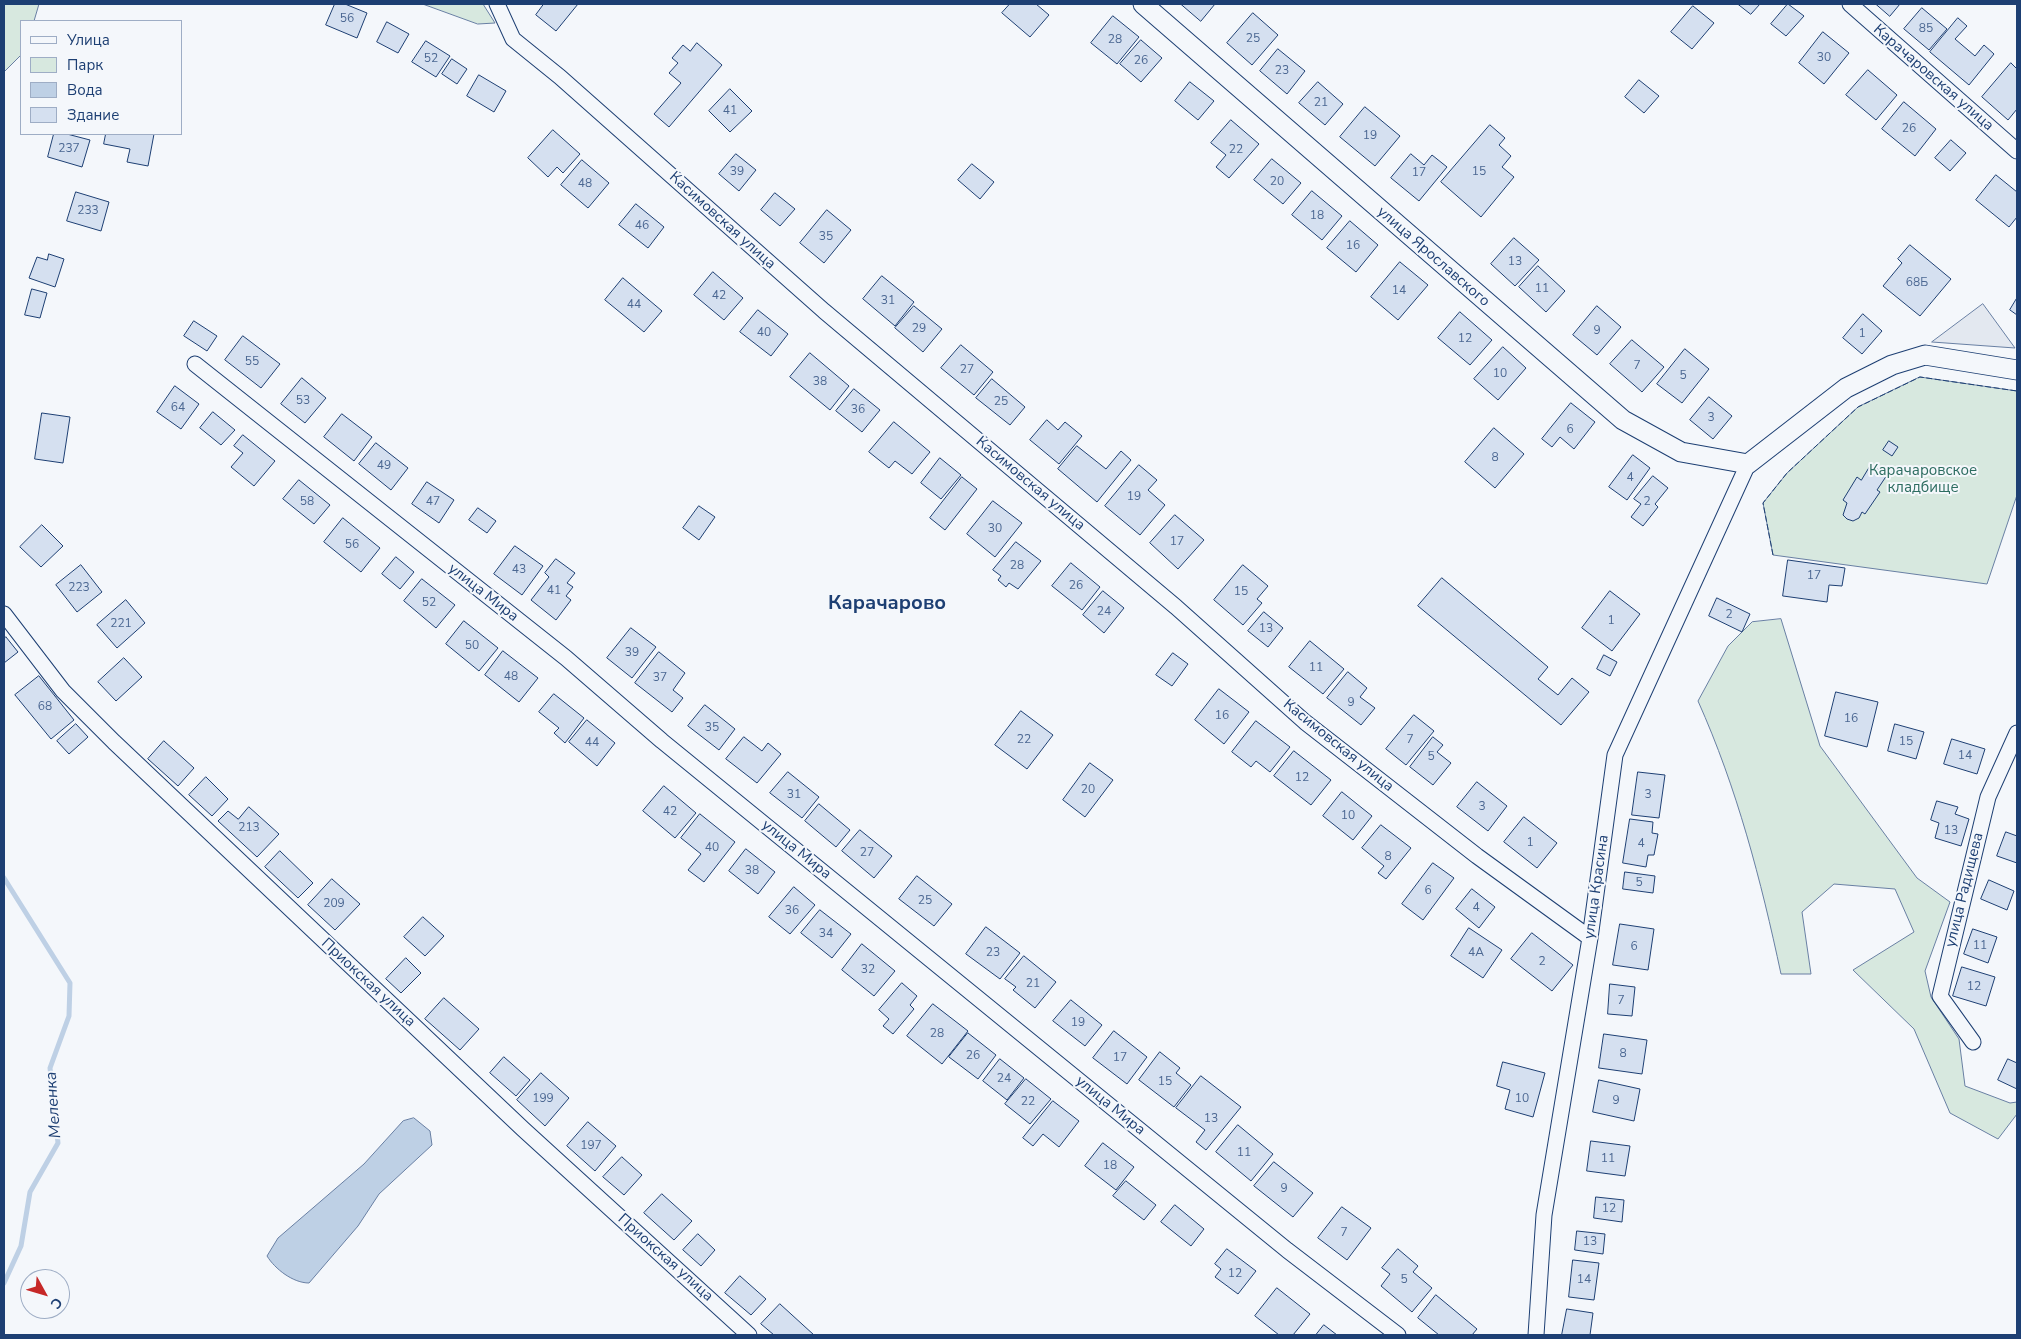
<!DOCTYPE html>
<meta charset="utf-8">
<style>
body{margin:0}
#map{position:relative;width:2021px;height:1339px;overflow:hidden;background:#f4f7fb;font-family:"Nunito Sans",sans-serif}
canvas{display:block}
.frame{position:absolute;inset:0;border:5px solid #1d3f73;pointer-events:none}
.legend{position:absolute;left:20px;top:20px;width:162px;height:115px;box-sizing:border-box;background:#f4f7fb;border:1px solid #9eadc5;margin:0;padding:6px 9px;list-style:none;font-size:15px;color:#1d3f73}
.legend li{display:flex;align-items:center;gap:10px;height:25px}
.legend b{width:25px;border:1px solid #9eadc5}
.north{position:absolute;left:20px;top:1269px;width:50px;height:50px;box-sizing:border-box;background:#f4f7fb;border:1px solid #9eadc5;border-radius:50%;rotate:129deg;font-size:14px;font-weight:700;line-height:20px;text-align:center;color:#1d3f73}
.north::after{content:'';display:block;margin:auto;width:18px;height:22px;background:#c62828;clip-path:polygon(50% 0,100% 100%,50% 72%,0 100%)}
</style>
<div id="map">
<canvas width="2021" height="1339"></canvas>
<div class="frame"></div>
<ul class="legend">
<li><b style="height:6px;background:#f4f7fb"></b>Улица</li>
<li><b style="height:14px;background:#d7e8df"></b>Парк</li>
<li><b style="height:14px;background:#bed0e5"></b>Вода</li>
<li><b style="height:14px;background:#d5e0f0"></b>Здание</li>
</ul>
<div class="north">С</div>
</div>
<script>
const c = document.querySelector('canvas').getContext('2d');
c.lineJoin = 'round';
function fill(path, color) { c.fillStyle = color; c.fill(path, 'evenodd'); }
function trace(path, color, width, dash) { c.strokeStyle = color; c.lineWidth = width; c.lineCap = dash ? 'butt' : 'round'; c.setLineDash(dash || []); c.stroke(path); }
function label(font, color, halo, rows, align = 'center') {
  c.font = font + ' "Nunito Sans",sans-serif'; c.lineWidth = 4; c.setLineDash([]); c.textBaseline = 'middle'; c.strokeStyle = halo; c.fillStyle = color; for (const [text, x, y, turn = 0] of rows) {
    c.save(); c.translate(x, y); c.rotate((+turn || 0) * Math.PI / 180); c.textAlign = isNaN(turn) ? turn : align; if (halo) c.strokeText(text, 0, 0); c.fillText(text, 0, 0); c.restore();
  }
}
const green = new Path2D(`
 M4 4H39L34 21H21V55L4 72Z
 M423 4H483L495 23 478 24Z
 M1920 377 2017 391V495L1987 584 1773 555 1763 503 1787 473 1858 407Z
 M1781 619 1820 746 1917 878 1950 902 1925 971 1931 997 1959 1039 1965 1086 2010 1103 2017 1102V1114L1998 1139 1950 1113 1914 1029 1853 970 1914 932 1895 889 1834 884 1802 912 1811 974H1781C1761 880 1737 788 1698 701L1728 646 1752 622Z`);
const parking = new Path2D(`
 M1983 304 2015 348 1932 342Z`);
const water = new Path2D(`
 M414 1118 430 1131 432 1145 379 1194 358 1226 309 1283C293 1283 275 1269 267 1256L278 1238 364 1164 403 1121Z`);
const stream = new Path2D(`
 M4 878 70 983 69 1016 50 1068 58 1143 30 1192 21 1246 4 1283`);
const building = new Path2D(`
 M335 4H345L367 13 357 38 326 25Z
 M544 4H578L556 31 536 15Z
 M1010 4H1036L1049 15 1030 37 1002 13Z
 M1181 4H1215L1201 21Z
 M1738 4H1760L1751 14Z
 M1788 4 1804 16 1786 36 1771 24Z
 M1876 4H1900L1890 16Z
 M1693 6 1714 23 1692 49 1671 32Z
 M1922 8 1947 29 1929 50 1904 29Z
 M1253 13 1278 35 1252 65 1227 43Z
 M1113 16 1139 37 1117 64 1091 43Z
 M1958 18 1967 26 1955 39 1975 56 1984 45 1994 54 1969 85 1930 52Z
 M387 22 409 34 398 53 377 42Z
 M1823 32 1849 53 1824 84 1799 63Z
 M1141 40 1162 58 1141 82 1120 64Z
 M426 41 450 56 436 77 412 62Z
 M697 43 722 65 669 127 654 114 681 83 669 73 678 63 672 58 683 45 690 51Z
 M1278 49 1305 71 1287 94 1260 71Z
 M452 59 467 69 457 84 442 74Z
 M2011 63 2017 69V109L2008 120 1982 97Z
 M1868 70 1897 95 1876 120 1846 95Z
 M479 75 506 91 494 112 467 96Z
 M1639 80 1659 96 1644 113 1625 97Z
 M1190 82 1214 101 1198 120 1175 101Z
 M1318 82 1343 104 1325 125 1299 103Z
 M730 89 752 111 730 132 709 111Z
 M1904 102 1936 129 1915 156 1882 129Z
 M1365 107 1400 136 1375 166 1340 137Z
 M1231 120 1259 144 1229 178 1216 167 1226 155 1211 143Z
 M1490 125 1505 138 1499 145 1511 156 1502 167 1514 177 1481 217 1441 182Z
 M553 130 580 154 563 173 557 167 548 177 528 158Z
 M54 134H67L90 140 82 167 48 157Z
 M106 134H154L148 166 127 162 130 149 104 144Z
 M1951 140 1966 153 1950 171 1935 158Z
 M736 154 756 170 739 191 719 174Z
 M1411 154 1424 165 1432 155 1447 167 1419 201 1391 178Z
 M1272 159 1301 183 1283 204 1254 180Z
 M582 160 609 183 588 208 561 185Z
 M972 164 994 182 980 199 958 180Z
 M1996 175 2017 192V217L2009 227 1976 200Z
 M1312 191 1342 216 1322 240 1292 215Z
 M76 192 109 202 101 231 67 221Z
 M775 193 795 209 780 226 761 210Z
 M636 204 664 227 648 248 619 225Z
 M827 210 851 230 824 263 800 243Z
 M1350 221 1378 245 1356 272 1327 248Z
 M1514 238 1539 260 1515 286 1491 264Z
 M1910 245 1951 279 1920 316 1883 286 1902 263 1898 259Z
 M49 254 64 259 55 287 29 278 37 257 47 260Z
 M1400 262 1428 285 1398 320 1371 297Z
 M1538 266 1565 291 1546 312 1519 287Z
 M713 272 743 298 724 320 694 295Z
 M882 276 914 302 895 326 863 299Z
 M623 278 662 311 644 332 605 300Z
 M32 289 47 293 40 318 25 315Z
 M2017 298V315L2010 310Z
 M914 306 942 329 923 352 895 328Z
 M1597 306 1621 327 1597 355 1573 335Z
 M758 310 788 334 771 356 740 332Z
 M1460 312 1492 340 1470 365 1438 338Z
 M1863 314 1882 331 1862 354 1843 338Z
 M194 321 217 336 207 351 184 336Z
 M243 336 280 364 261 388 225 360Z
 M1632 340 1664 367 1642 392 1610 364Z
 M961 345 993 372 974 395 941 368Z
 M1503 347 1526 368 1498 400 1474 379Z
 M1685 349 1709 369 1682 403 1657 384Z
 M810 353 849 386 830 410 790 377Z
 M302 378 326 398 305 423 281 404Z
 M992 379 1025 407 1010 425 976 398Z
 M175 386 199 404 181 429 157 412Z
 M854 389 880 410 862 432 836 411Z
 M1709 397 1732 416 1713 439 1690 420Z
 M1571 403 1595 422 1574 449 1560 437 1552 447 1542 439Z
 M213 412 235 430 221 445 200 428Z
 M42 413 70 417 63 463 35 459Z
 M342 414 372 437 354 461 324 437Z
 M1047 420 1058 430 1065 422 1082 436 1059 464 1030 440Z
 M894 422 930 452 912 474 895 461 889 468 869 452Z
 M1494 428 1524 454 1495 488 1465 462Z
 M243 435 275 461 254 486 231 467 243 453 234 446Z
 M1889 441 1898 447 1892 456 1883 450Z
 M376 443 408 468 391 490 359 464Z
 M1077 446 1106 469 1121 451 1131 460 1097 502 1058 469Z
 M1633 455 1650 468 1627 500 1609 487Z
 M940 458 961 475 941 499 921 483Z
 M1139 465 1157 480 1148 490 1165 505 1140 535 1105 506Z
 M1871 465 1887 475 1877 490 1880 492 1865 514 1862 512 1859 518 1853 521 1847 519 1843 515 1847 503 1843 500 1857 477 1861 480Z
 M1653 476 1668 488 1655 504 1658 507 1643 526 1631 517 1641 504 1634 499Z
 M962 477 977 489 945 530 930 518Z
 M299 480 330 505 314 524 283 499Z
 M427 482 454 500 439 523 412 504Z
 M993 501 1022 523 995 557 967 534Z
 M699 506 715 517 699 540 683 528Z
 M478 508 496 521 487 533 469 520Z
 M1175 515 1204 540 1178 569 1150 543Z
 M343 518 380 548 361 572 324 542Z
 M42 525 63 546 41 567 20 547Z
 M1016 542 1041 561 1018 589 1009 583 1006 587 998 580 1001 576 993 570Z
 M515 546 543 566 522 595 494 574Z
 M396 557 414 572 400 589 382 574Z
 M556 559 575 573 567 583 573 587 566 596 571 600 556 620 531 600 549 577 545 573Z
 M1788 560 1845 568 1842 586 1829 585 1827 602 1783 596Z
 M1071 563 1100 587 1082 610 1052 586Z
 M81 565 102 592 77 612 56 585Z
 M1243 565 1268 586 1257 599 1262 603 1243 625 1214 600Z
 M1442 578 1548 667 1538 679 1558 695 1572 678 1589 692 1561 725 1418 606Z
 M422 579 455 605 436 628 404 601Z
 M1103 591 1124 608 1104 633 1083 615Z
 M1610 591 1640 614 1612 651 1582 628Z
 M1717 598 1750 614 1742 632 1709 616Z
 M126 600 145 623 117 648 97 625Z
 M1264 612 1283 628 1268 647 1248 631Z
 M464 621 498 648 479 671 446 644Z
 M631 628 656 647 632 678 607 658Z
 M6 637 18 652 4 663V639Z
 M1310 641 1344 669 1323 694 1289 667Z
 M503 651 538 678 519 702 485 675Z
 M659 652 685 673 673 690 683 698 672 712 635 683Z
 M1173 653 1188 664 1172 686 1156 675Z
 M1604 655 1617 662 1610 676 1597 669Z
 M124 658 142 677 116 701 98 682Z
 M1348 672 1367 688 1360 697 1375 708 1361 725 1327 698Z
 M39 676 74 720 51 739 15 695Z
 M1219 689 1249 712 1224 744 1195 720Z
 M1836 692 1878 702 1867 747 1825 736Z
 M554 694 584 718 565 743 554 733 559 728 539 712Z
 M705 705 735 729 719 750 688 726Z
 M1021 711 1053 735 1027 769 995 745Z
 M1414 715 1434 731 1406 765 1386 749Z
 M587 720 615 743 597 766 569 742Z
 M1256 721 1290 747 1270 772 1256 761 1251 767 1232 752Z
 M76 724 88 737 69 754 57 741Z
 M1895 724 1924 732 1916 759 1888 751Z
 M744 737 762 751 768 743 781 754 757 783 726 759Z
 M1433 737 1443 745 1437 752 1451 763 1433 785 1410 767Z
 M1952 739 1985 749 1977 774 1944 764Z
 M164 741 194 768 178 786 148 759Z
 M1294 751 1331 780 1311 805 1274 776Z
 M1090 763 1113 780 1085 817 1063 800Z
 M788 772 819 797 802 818 770 793Z
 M1638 772 1665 775 1659 818 1632 815Z
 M206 777 228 799 212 816 189 795Z
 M1477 782 1507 806 1488 831 1457 807Z
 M664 786 696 813 675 838 643 811Z
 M1342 792 1372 816 1353 840 1323 816Z
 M1937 801 1958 807 1955 814 1969 819 1961 846 1935 838 1939 823 1931 820Z
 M819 804 850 830 836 847 805 821Z
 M249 807 279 834 257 857 218 821 228 811 238 819Z
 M700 814 735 842 704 882 688 870 701 854 681 838Z
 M1524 817 1557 843 1537 868 1504 842Z
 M1630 819 1653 822 1652 833 1658 834 1654 855H1648L1646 867 1623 863Z
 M1381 825 1411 848 1386 879 1378 873 1384 866 1362 848Z
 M860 830 892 856 874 878 842 851Z
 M2006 832 2017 836V863L1997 856Z
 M746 849 775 872 758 894 729 871Z
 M280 851 313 883 298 898 265 867Z
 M1433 863 1454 878 1423 920 1402 904Z
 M1625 872 1655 876 1653 893 1623 889Z
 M917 876 952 904 934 926 899 899Z
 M332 879 360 904 335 930 308 905Z
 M1989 880 2014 891 2007 910 1981 899Z
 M794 887 815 905 790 934 769 917Z
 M1472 889 1495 907 1479 928 1456 909Z
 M820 910 851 934 832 958 801 933Z
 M423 917 444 936 425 956 404 937Z
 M1620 924 1654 929 1648 970 1613 965Z
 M986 927 1020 953 1000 979 966 954Z
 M1469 928 1502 950 1483 978 1451 956Z
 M1973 929 1997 937 1988 963 1964 954Z
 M1532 933 1573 965 1552 991 1511 959Z
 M862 944 895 971 874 996 842 970Z
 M1024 956 1056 982 1035 1008 1013 990 1016 987 1005 979Z
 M406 958 421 973 401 993 386 979Z
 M1962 967 1995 977 1986 1006 1953 996Z
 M902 983 917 996 910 1005 914 1009 893 1034 883 1026 889 1019 879 1010Z
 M1610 984 1635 987 1632 1016 1608 1014Z
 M444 998 479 1029 460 1050 425 1019Z
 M1071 1000 1102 1025 1085 1046 1053 1021Z
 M933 1004 968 1031 942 1064 907 1036Z
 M1114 1031 1147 1057 1127 1084 1093 1058Z
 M968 1033 996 1055 978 1079 949 1057Z
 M1604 1034 1647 1040 1642 1074 1599 1068Z
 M1160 1052 1180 1068 1176 1073 1191 1085 1174 1107 1139 1080Z
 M504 1057 530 1080 516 1096 490 1073Z
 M1000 1059 1024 1078 1007 1100 983 1081Z
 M2008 1059 2017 1063V1089L1998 1080Z
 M1503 1062 1545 1073 1533 1117 1505 1109 1510 1090 1497 1086Z
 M541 1073 569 1098 545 1126 517 1100Z
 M1201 1076 1241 1107 1206 1150 1196 1142 1205 1130 1176 1108Z
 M1026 1079 1051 1099 1030 1124 1005 1104Z
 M1599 1080 1640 1089 1634 1121 1593 1112Z
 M1053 1101 1079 1121 1059 1147 1043 1134 1033 1146 1023 1138Z
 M588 1122 616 1146 595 1171 567 1146Z
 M1238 1125 1273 1154 1251 1181 1216 1152Z
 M1591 1141 1630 1146 1625 1176 1587 1171Z
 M1103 1143 1134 1167 1116 1190 1085 1166Z
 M622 1157 642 1175 624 1195 603 1177Z
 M1274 1162 1313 1193 1293 1217 1254 1186Z
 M1126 1181 1156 1205 1144 1220 1113 1196Z
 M662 1194 692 1221 674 1240 644 1213Z
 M1596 1197 1624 1200 1622 1222 1594 1218Z
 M1175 1205 1204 1229 1191 1246 1161 1222Z
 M1342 1207 1371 1228 1347 1260 1318 1238Z
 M1577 1231 1605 1234 1603 1254 1575 1250Z
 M698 1234 715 1250 701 1266 683 1250Z
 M1227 1249 1256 1271 1238 1294 1215 1277 1221 1269 1215 1264Z
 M1398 1249 1418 1266 1413 1272 1432 1288 1412 1312 1381 1286 1390 1274 1382 1268Z
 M1573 1260 1599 1263 1594 1300 1569 1297Z
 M740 1276 766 1299 751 1315 725 1293Z
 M1277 1288 1310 1314 1293 1335H1279L1255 1316Z
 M1436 1295 1477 1329 1472 1335H1439L1418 1318Z
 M780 1304 814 1335H774L761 1324Z
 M1567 1309 1593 1313 1590 1335H1562Z
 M1324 1325 1337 1335H1316Z`);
const minor = new Path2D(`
 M497 4 513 39 560 77 824 311 1176 607 1305 722 1477 856 1590 938
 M1850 4 2017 151
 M195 364 566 658 662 741 1287 1250 1398 1335
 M4 614 63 691 114 742 523 1129 749 1335
 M1973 1042 1940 996 1988 797 2017 733
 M1536 1335 1544 1215 1590 938 1615 755 1748 464`);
const tertiary = new Path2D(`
 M1143 4 1623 420 1681 452 1748 464 1846 388 1892 365 1925 355 2017 370`);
const fence = new Path2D(`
 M1773 555 1763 503 1787 473 1858 407 1920 377 2017 391`);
const numberNames = [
 ["56",347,19],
 ["85",1926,29],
 ["25",1253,39],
 ["28",1115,40],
 ["30",1824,58],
 ["52",431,59],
 ["26",1141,61],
 ["23",1282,71],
 ["21",1321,103],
 ["41",730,111],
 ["26",1909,129],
 ["19",1370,136],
 ["237",69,149],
 ["22",1236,150],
 ["39",737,172],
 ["15",1479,172],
 ["17",1419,173],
 ["20",1277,182],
 ["48",585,184],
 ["233",88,211],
 ["18",1317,216],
 ["46",642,226],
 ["35",826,237],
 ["16",1353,246],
 ["13",1515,262],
 ["68Б",1917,283],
 ["11",1542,289],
 ["14",1399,291],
 ["42",719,296],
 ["31",888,301],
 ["44",634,305],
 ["29",919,329],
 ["9",1597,331],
 ["40",764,333],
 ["1",1862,334],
 ["12",1465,339],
 ["55",252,362],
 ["7",1637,366],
 ["27",967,370],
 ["10",1500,374],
 ["5",1683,376],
 ["38",820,382],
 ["53",303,401],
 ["25",1001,402],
 ["64",178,408],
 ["36",858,410],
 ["3",1711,418],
 ["6",1570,430],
 ["8",1495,458],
 ["49",384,466],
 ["4",1630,478],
 ["19",1134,497],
 ["58",307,502],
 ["47",433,502],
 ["2",1647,502],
 ["30",995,529],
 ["17",1177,542],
 ["56",352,545],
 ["28",1017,566],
 ["43",519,570],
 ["17",1814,576],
 ["26",1076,586],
 ["223",79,588],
 ["41",554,591],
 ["15",1241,592],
 ["52",429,603],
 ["24",1104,612],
 ["2",1729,615],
 ["1",1611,621],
 ["221",121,624],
 ["13",1266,629],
 ["50",472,646],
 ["39",632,653],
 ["11",1316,668],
 ["48",511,677],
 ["37",660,678],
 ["9",1351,703],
 ["68",45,707],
 ["16",1222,716],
 ["16",1851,719],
 ["35",712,728],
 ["22",1024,740],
 ["7",1410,740],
 ["15",1906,742],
 ["44",592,743],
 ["14",1965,756],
 ["5",1431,757],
 ["12",1302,778],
 ["20",1088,790],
 ["31",794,795],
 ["3",1648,795],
 ["3",1482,807],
 ["42",670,812],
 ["10",1348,816],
 ["213",249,828],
 ["13",1951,831],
 ["1",1530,843],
 ["4",1641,844],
 ["40",712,848],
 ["27",867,853],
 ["8",1388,857],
 ["38",752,871],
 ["5",1639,883],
 ["6",1428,891],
 ["25",925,901],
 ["209",334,904],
 ["4",1476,908],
 ["36",792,911],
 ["34",826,934],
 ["11",1980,946],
 ["6",1634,947],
 ["23",993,953],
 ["4А",1476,953],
 ["2",1542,962],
 ["32",868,970],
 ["21",1033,984],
 ["12",1974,987],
 ["7",1621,1001],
 ["19",1078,1023],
 ["28",937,1034],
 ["8",1623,1054],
 ["26",973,1056],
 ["17",1120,1058],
 ["24",1004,1079],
 ["15",1165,1082],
 ["199",543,1099],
 ["10",1522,1099],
 ["9",1616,1101],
 ["22",1028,1102],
 ["13",1211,1119],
 ["197",591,1146],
 ["11",1244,1153],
 ["11",1608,1159],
 ["18",1110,1166],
 ["9",1284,1189],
 ["12",1609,1209],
 ["7",1344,1233],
 ["13",1590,1242],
 ["12",1235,1274],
 ["5",1404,1280],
 ["14",1584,1280]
];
const streetNames = [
 ["Карачаровская улица",1933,78,41],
 ["Касимовская улица",722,221,42],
 ["улица Ярославского",1433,257,41],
 ["Касимовская улица",1030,484,40],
 ["улица Мира",483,593,38],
 ["Касимовская улица",1338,746,39],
 ["улица Мира",796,850,39],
 ["улица Красина",1597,887,-82],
 ["улица Радищева",1965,890,-76],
 ["Приокская улица",368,983,43],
 ["улица Мира",1110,1106,39],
 ["Приокская улица",665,1258,42]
];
const parkNames = [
 ["Карачаровское",1923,471],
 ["кладбище",1923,488]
];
const waterNames = [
 ["Меленка",54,1105,-94]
];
const districtNames = [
 ["Карачарово",887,604]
];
fill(green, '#d7e8df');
trace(green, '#687fa3', 1);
fill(parking, '#e3e8f0');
trace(parking, '#687fa3', 1);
fill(water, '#bed0e5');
trace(water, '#687fa3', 1);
trace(stream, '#bed0e5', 5);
fill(building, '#d5e0f0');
trace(building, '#1d3f73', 1);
trace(minor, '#1d3f73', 17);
trace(tertiary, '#1d3f73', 21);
trace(minor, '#f4f7fb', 15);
trace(tertiary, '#f4f7fb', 19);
trace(fence, '#1d3f73', 1, [6, 2.5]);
label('12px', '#4b6792', null, numberNames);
label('15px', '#1d3f73', '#f4f7fb', streetNames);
label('15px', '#2c6c60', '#f4f7fb', parkNames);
label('italic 16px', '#1d3f73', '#f4f7fb', waterNames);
label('bold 20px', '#1d3f73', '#f4f7fb', districtNames);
</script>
